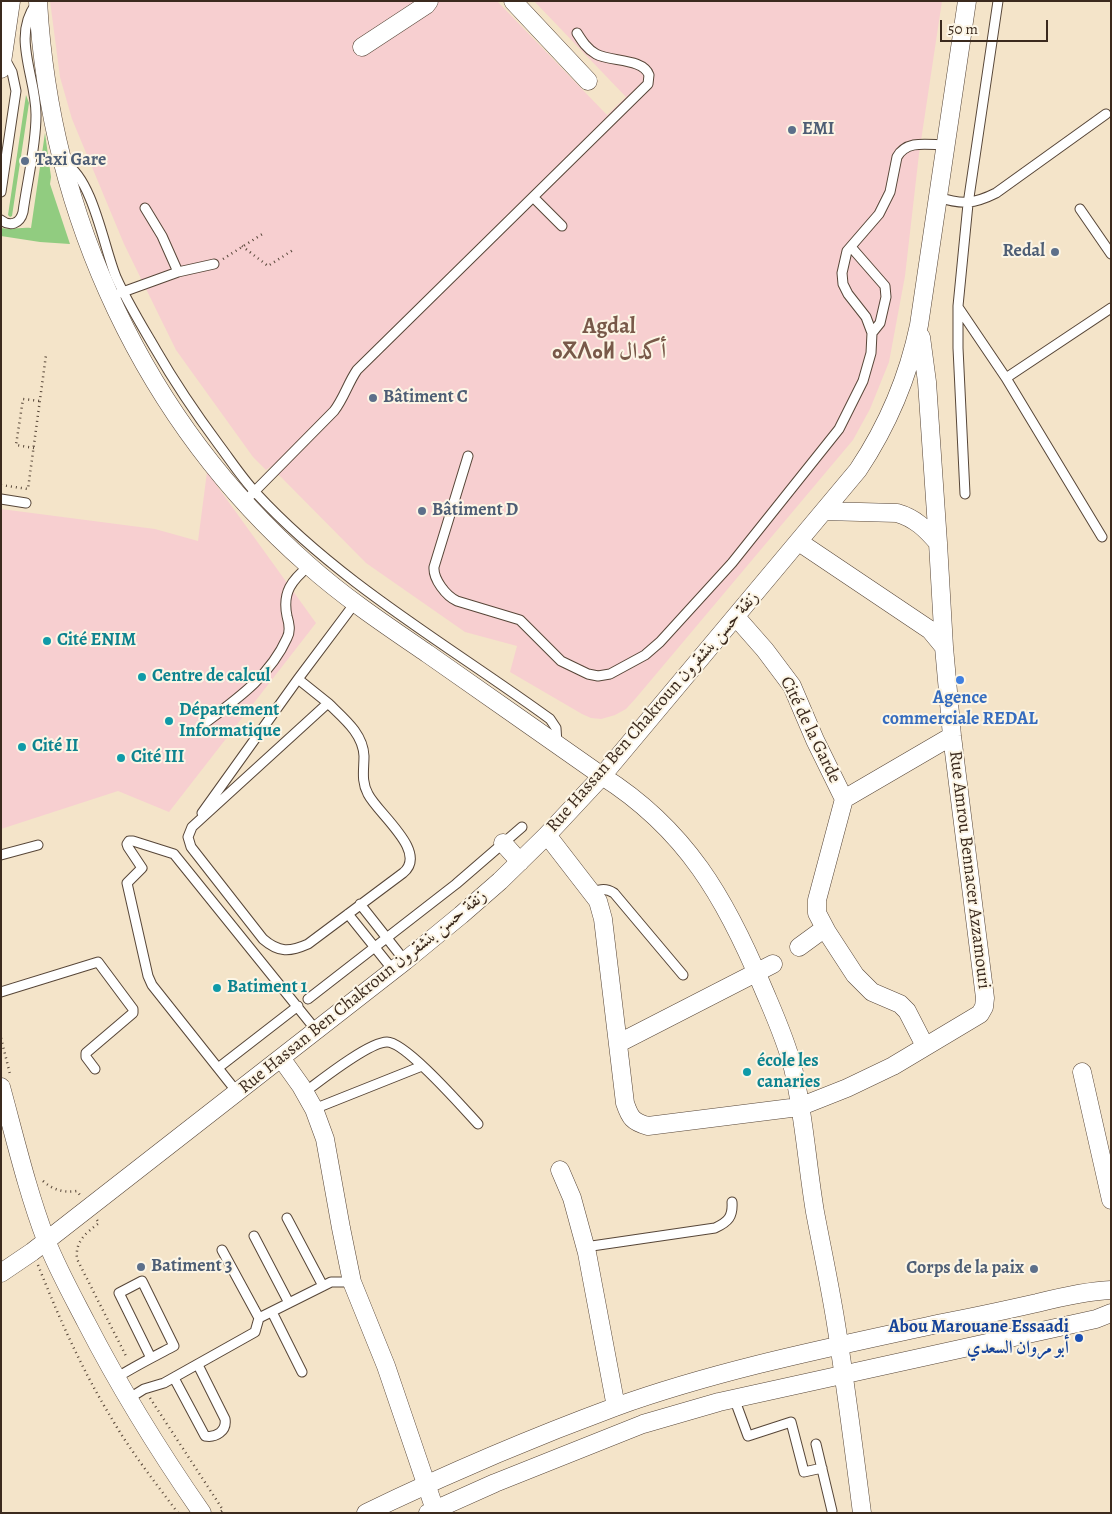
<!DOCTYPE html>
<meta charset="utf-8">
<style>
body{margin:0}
#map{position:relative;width:1112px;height:1514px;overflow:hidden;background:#f4e4c9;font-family:Alegreya,serif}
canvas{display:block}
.frame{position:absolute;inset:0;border:2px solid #3b2a1e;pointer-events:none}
.scale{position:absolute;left:940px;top:20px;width:108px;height:22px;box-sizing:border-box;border:2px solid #3b2a1e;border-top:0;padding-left:6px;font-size:15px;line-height:18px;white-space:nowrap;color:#3b2a1e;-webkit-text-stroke:4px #fcf5e5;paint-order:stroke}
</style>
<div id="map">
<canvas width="1112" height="1514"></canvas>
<div class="frame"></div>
<div class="scale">50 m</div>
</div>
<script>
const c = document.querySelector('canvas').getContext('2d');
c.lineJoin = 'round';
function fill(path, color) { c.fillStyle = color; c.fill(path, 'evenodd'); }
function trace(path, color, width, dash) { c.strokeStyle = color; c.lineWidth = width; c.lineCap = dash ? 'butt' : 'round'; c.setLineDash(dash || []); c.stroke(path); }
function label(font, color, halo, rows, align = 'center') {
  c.font = font + ' Alegreya,Amiri,"Noto Sans Tifinagh",serif'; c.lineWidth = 4; c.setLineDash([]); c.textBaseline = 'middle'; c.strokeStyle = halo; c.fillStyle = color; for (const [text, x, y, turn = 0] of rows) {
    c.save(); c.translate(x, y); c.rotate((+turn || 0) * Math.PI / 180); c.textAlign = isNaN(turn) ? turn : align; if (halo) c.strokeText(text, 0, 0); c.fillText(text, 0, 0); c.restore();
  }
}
const built = new Path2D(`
 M50 1H497L607 115 626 97 534 1H942L919 154 905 276 889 362 870 409 853 440 636 698 626 709 615 715 601 719 591 718 582 714 510 672 517 646 465 632 366 563 275 471 270 467 266 470 253 457 176 350 124 244 72 119 60 77Z
 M207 472 316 623 169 812 118 791 1 829V509L155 529 198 541Z`);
const green = new Path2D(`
 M26 95 29 103 12 216 10 217 8 215Z
 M45 133 51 177 50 184 70 244 40 242 1 236V228C11 230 21 227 31 228Z`);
const path = new Path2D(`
 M242 246 268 266 293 250
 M223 259 264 233
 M34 448 16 445 23 399 40 401
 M1 485 28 489 46 355
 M1 1038 10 1074
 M43 1181C53 1190 64 1193 77 1191L80 1195
 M97 1220 99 1223C86 1233 75 1241 77 1259L127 1358
 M38 1265C59 1318 82 1370 112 1419 131 1452 155 1482 178 1513
 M150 1398 223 1510 219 1513`);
const lane = new Path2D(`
 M66 164C93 180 104 248 116 277 127 302 142 326 156 350 175 383 196 414 219 445 231 461 242 478 256 493 340 584 450 646 550 719L556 728 557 744
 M1 192 16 91 12 72 5 59
 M938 197C962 205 974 204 996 193L1106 114
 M534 198 562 226
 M145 208 162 236 178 272
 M1080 209 1111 254
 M1 220C10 227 20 224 23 212 27 182 36 146 36 116 37 79 11 37 36 4
 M851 247 885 286 886 297 880 323 872 333
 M120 293 178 272 214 264
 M958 307 1006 378 1102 537
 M1006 378 1111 308
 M468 456 434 567C433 579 446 596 457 601L520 620 561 661 588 674 598 676 610 674 645 655 660 642 732 563 839 429 863 381 871 353 872 333 866 317 848 294 843 284 842 273 847 251 879 214 890 192 897 157C907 139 929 145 946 145
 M965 494 958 348V306L968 204 998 1
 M251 495 334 411C344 398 348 383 357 370L648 84 649 75C643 58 610 62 596 54 587 49 582 41 577 33
 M1 499 26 503
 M298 679 328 703
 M328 703C343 718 363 733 364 756 364 770 361 781 368 794 378 814 429 852 403 873L308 944C290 952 279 953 263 939L191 847 188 837 192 827Z
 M205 723C237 699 270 676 287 638 291 631 289 623 287 616 282 592 292 580 309 566
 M202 813 298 679 355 603
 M1 855 38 845
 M592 892C601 889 606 888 614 893L683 975
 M360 904 405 961
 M348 914 393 970
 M1 992 98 962 133 1009V1013L86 1053V1057L95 1069
 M308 999 456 884 522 827
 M218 1068 298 1006
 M237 1092 152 985 148 976 127 883 142 868 128 847 127 844 129 841H133L174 854 316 1030
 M305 1092C321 1080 369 1042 387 1042 406 1042 464 1109 478 1124
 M314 1109 422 1066
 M287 1218 323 1286
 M254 1236 289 1303
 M585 1247 715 1228C728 1222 733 1217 732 1202
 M222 1250 259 1318
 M272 1312 302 1372
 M116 1378C135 1366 155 1356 174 1346L142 1281 119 1293 151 1358
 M174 1378 205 1436C216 1438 227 1431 225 1419L198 1365
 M734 1398 748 1436 791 1422 804 1472 822 1468
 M128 1399 144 1389 164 1383 255 1332 259 1318 331 1282H352
 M816 1444 832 1511`);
const street = new Path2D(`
 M38 1C50 217 145 421 307 564 345 598 387 626 428 654 486 695 544 735 602 776 686 829 726 899 763 988 774 1014 786 1040 793 1068 804 1115 807 1164 815 1212 822 1249 830 1286 836 1324 846 1387 854 1450 862 1513
 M513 1 588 81
 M362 47 426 5 429 1
 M1 69 11 1
 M921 337 927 382 938 543
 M824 511 897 513C915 518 926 529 938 543L944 647
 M736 617 765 650 792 686 815 740 844 799 817 900V913L827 932 855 975 872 992 900 1004 907 1011 925 1046
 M844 799 952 736
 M547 835 598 901 603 919 625 1103C630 1118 633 1122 648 1126L799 1107 847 1088 893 1066 980 1014 984 1007 985 998 952 736 944 647 930 630 799 542
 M503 843 520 862
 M799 947 825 928
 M619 1043 773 964
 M281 1058 301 1086 314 1109 325 1139 341 1228 352 1282 386 1366 436 1513
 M1082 1072 1111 1200
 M1 1087C15 1138 27 1190 46 1240 57 1268 72 1295 86 1322 120 1388 159 1451 202 1513
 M560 1170 572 1198 587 1253 616 1407
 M1 1273 32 1252 405 961 461 915 500 881 547 835 602 776 858 470C888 425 908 378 919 325L967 1
 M366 1513C447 1474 531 1438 615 1407 721 1369 832 1347 942 1323 974 1317 1006 1310 1037 1303 1061 1297 1086 1291 1111 1290
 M428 1513 495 1483 643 1424 719 1402 1096 1319 1111 1313`);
const markers = [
 [792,130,5,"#5c6f8a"],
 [25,161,5,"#5c6f8a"],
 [1055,252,5,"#5c6f8a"],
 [373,398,5,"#5c6f8a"],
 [422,511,5,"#5c6f8a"],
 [47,641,5,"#0f9aa8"],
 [142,677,5,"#0f9aa8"],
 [960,680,5,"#3f7fe0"],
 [169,721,5,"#0f9aa8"],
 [22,747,5,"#0f9aa8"],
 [121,758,5,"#0f9aa8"],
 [217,988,5,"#0f9aa8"],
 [747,1072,5,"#0f9aa8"],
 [141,1267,5,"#5c6f8a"],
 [1034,1269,5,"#5c6f8a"],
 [1079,1338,5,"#1a4fb4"]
];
const serviceNames = [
 ["EMI",802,130],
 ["Taxi Gare",35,161],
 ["Redal",1045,252,"right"],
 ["Bâtiment C",383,398],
 ["Bâtiment D",432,511],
 ["Batiment 3",151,1267],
 ["Corps de la paix",1024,1269,"right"]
];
const cultureNames = [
 ["Cité ENIM",57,641],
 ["Centre de calcul",152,677],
 ["Département",179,711],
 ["Informatique",179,732],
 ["Cité II",32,747],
 ["Cité III",131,758],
 ["Batiment 1",227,988],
 ["école les",757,1062],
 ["canaries",757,1083]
];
const shopNames = [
 ["Agence",960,699],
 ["commerciale REDAL",960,720]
];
const streetNames = [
 ["Rue Hassan Ben Chakroun زنقة حسن بنشقرون",653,712,-49],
 ["Cité de la Garde",810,730,64],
 ["Rue Amrou Bennacer Azzamouri",969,870,83],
 ["Rue Hassan Ben Chakroun زنقة حسن بنشقرون",363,992,-39]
];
const transitNames = [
 ["Abou Marouane Essaadi",1069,1328],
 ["أبو مروان السعدي",1069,1349]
];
const districtNames = [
 ["Agdal",609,328],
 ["ⴰⴳⴷⴰⵍ أكدال",609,353]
];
fill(built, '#f7cfd0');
fill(green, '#91cc80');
trace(lane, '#574638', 11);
trace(street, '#574638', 19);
trace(path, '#574638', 2.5, [1, 4]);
trace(lane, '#fff', 9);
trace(street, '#fff', 18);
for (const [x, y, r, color] of markers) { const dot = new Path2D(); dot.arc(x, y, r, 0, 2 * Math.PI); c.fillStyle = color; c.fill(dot); trace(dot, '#fcf5e5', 2); }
label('bold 18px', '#4e5e75', '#fcf5e5', serviceNames, 'left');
label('bold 18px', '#0d838f', '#fcf5e5', cultureNames, 'left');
label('bold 18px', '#366cbe', '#fcf5e5', shopNames);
label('18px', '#3b2a1e', '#fcf5e5', streetNames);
label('bold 18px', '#164399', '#fcf5e5', transitNames, 'right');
label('bold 22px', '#785949', '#fcf5e5', districtNames);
</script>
